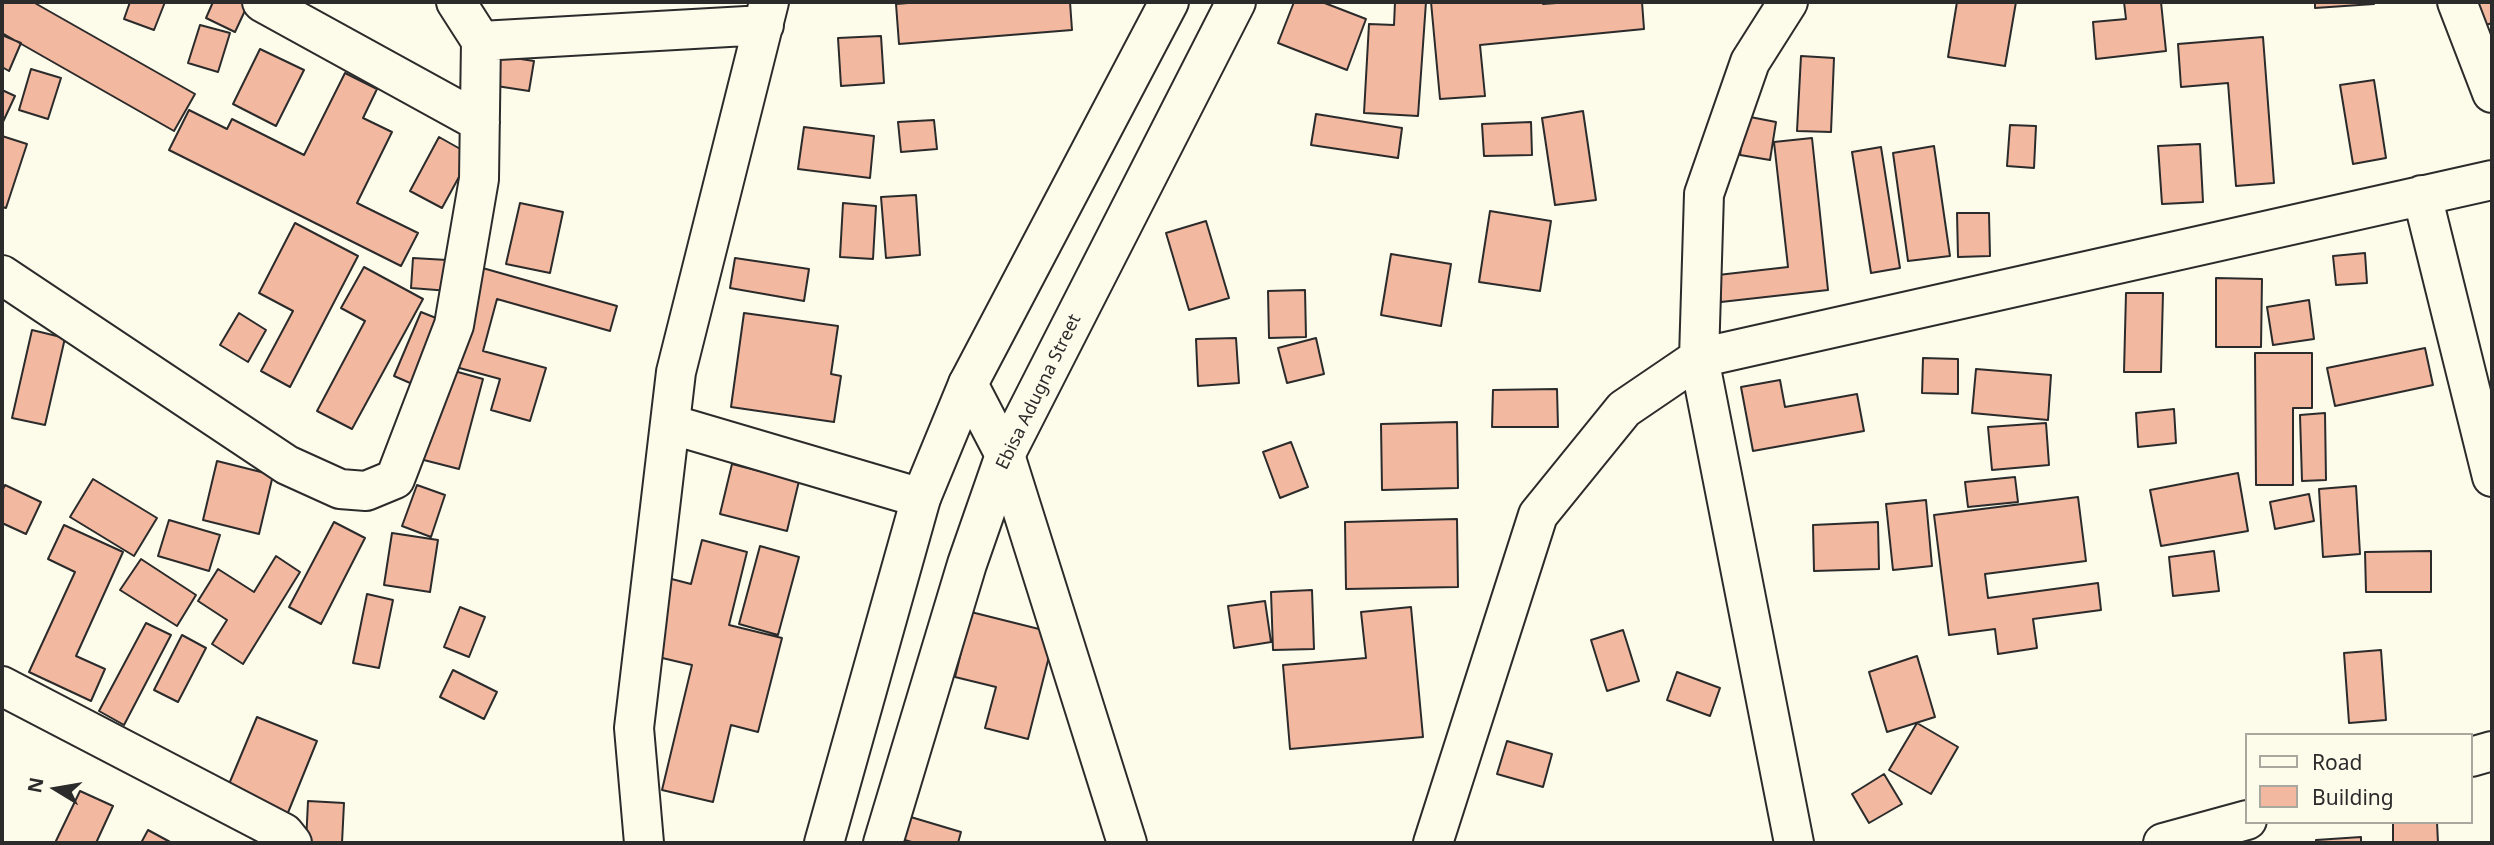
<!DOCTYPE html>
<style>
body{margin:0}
#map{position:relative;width:2494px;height:845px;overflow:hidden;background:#fdfbea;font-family:"Noto Sans",sans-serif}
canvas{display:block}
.frame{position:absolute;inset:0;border:4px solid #2b2b2b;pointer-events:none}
.legend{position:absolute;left:2245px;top:733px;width:228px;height:91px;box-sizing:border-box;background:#fdfbea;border:2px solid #a9a89e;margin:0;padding:9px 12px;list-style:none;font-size:21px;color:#2b2b2b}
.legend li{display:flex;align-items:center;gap:14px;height:35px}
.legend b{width:35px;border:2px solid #a9a89e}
.north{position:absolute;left:21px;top:754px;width:70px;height:70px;-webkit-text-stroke:5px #fdfbea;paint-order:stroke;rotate:281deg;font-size:19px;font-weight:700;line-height:28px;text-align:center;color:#2b2b2b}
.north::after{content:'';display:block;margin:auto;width:24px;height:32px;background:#2b2b2b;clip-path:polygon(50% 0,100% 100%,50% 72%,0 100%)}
</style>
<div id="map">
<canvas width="2494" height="845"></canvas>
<div class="frame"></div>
<ul class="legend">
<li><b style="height:9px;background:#fdfbea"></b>Road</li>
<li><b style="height:19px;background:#f2b8a0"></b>Building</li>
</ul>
<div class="north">N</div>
</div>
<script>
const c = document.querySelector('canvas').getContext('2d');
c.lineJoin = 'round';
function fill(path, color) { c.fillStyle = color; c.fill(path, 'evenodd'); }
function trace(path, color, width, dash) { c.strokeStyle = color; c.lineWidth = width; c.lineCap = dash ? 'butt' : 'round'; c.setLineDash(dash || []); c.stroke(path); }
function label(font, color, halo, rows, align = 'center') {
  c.font = font + ' "Noto Sans",sans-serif'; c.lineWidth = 5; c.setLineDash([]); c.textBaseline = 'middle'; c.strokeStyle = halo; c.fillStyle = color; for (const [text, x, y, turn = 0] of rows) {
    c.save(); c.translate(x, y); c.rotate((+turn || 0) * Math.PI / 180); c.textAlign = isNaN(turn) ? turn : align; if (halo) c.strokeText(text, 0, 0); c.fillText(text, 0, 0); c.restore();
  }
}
const building = new Path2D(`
 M2 2H33L195 94 174 131 2 33Z
 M130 2H165L154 30 124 19Z
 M213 2H249L235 32 206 18Z
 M920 2H1070L1072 30 899 44 896 4Z
 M1294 2H1322L1366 19 1347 70 1278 43Z
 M1395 2H1426L1418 116 1364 113 1369 24 1394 25Z
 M1431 2H1543V4L1570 2H1642L1644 29 1480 45 1485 96 1440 99Z
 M1957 2H2016L2005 66 1948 57Z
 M2124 2H2161L2166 51 2096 59 2093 22 2126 19Z
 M2315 2H2374V4L2315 8Z
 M2477 2H2492V23L2486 25Z
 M200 25 230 33 218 72 188 63Z
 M2 35 21 43 9 71 2 67Z
 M881 36 884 83 841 86 838 38Z
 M2263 37 2274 183 2236 186 2228 83 2181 87 2178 44Z
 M260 49 304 70 276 126 233 104Z
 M481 53 534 61 529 91 477 83Z
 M1801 56 1834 58 1831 132 1797 131Z
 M31 69 61 78 48 119 19 110Z
 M345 73 377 89 363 118 392 132 357 203 418 233 401 266 169 150 189 110 227 129 232 119 304 155Z
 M2374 80 2386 158 2353 164 2340 85Z
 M2 90 15 96 2 124Z
 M1583 111 1596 200 1555 205 1542 118Z
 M1316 114 1402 128 1398 158 1311 145Z
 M1745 116 1776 122 1770 160 1740 155Z
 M934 120 937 149 901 152 898 122Z
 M1531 122 1532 155 1484 156 1482 124Z
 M2010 125 2036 126 2034 168 2007 166Z
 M804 127 874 136 870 178 798 169Z
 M2 136 27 144 6 208 2 207Z
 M439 137 471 155 442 208 410 191Z
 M1812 138 1828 290 1721 302 1718 275 1788 267 1774 142Z
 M2200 144 2203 202 2162 204 2158 146Z
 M1934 146 1950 256 1908 261 1893 153Z
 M1881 147 1900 268 1871 273 1852 152Z
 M916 195 920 255 886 258 881 197Z
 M520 203 563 212 550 273 506 264Z
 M843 203 876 206 873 259 840 257Z
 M1490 211 1551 221 1540 291 1479 282Z
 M1957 213H1989L1990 256 1958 257Z
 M1206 221 1229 298 1189 310 1166 233Z
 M295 223 358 256 290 387 261 371 293 311 259 293Z
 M2365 253 2367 283 2336 285 2333 256Z
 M1391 254 1451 264 1441 326 1381 315Z
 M413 258 464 261 462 292 411 288Z
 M735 258 809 269 804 301 730 288Z
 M364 267 423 299 352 429 317 411 365 321 341 308Z
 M479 267 617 306 610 331 497 299 483 351 546 368 530 421 491 410 500 379 452 366Z
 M2216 278 2262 279 2261 347H2216Z
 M1305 290 1306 337 1269 338 1268 291Z
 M2126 293H2163L2161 372H2124Z
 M2309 300 2314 339 2273 345 2267 307Z
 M421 312 451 324 424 389 394 376Z
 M239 313 266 330 248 362 220 345Z
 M744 313 838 326 831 374 841 376 834 422 731 407Z
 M32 330 65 338 45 425 12 418Z
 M1236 338 1239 383 1198 386 1196 339Z
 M1316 338 1324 374 1287 383 1278 348Z
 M2425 348 2433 385 2335 406 2327 368Z
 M2255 353H2312V408H2293V485H2256Z
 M1923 358 1958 359V394L1922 393Z
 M440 367 483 379 459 469 416 458Z
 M1976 369 2051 375 2048 420 1972 413Z
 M1780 380 1785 407 1857 394 1864 431 1753 451 1741 387Z
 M1557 389 1558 427H1492L1493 390Z
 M2174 409 2176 443 2138 447 2136 413Z
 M2325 413 2326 480 2302 481 2300 415Z
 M1457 422 1458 488 1382 490 1381 424Z
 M2046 423 2049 465 1992 470 1988 427Z
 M1291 442 1308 487 1280 498 1263 452Z
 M217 461 273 475 259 534 203 520Z
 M732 464 799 481 787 531 720 514Z
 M2238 473 2248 531 2161 546 2150 490Z
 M2015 477 2018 502 1968 507 1965 482Z
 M93 479 157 518 134 556 70 517Z
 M5 485 41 502 26 534 2 523V491Z
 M417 485 445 495 431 537 402 526Z
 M2356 486 2360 554 2323 557 2319 489Z
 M2309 494 2314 521 2275 529 2270 502Z
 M2078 497 2086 561 1985 574 1988 598 2098 583 2101 610 2033 619 2037 648 1998 654 1995 629 1949 635 1934 515Z
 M1926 500 1932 566 1893 570 1886 504Z
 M1457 519 1458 587 1346 589 1345 522Z
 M169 520 220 535 209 571 158 556Z
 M334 522 365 538 321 624 289 607Z
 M1878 522 1879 569 1814 571 1813 525Z
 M64 525 123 552 76 656 105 669 91 701 29 672 75 572 48 559Z
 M392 533 438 540 430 592 384 585Z
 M702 540 747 552 729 625 782 638 758 732 731 725 713 802 662 790 692 665 641 653 660 576 691 584Z
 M760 546 799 557 778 635 739 624Z
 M2214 551 2219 591 2173 596 2169 557Z
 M2431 551V592H2366L2365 552Z
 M276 556 300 572 243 664 212 644 227 620 198 601 218 569 254 592Z
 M141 559 196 595 177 626 120 590Z
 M1312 590 1314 649 1273 650 1271 592Z
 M367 594 393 600 379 668 353 663Z
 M1265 601 1271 642 1234 648 1228 606Z
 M460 607 485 617 469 657 444 647Z
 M1411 607 1423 737 1290 749 1283 665 1366 658 1361 612Z
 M971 612 1055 633 1028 739 985 728 996 687 955 677Z
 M146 623 171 635 124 725 99 711Z
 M1623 630 1639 681 1607 691 1591 640Z
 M182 635 206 648 178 702 154 690Z
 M2381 650 2386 720 2349 723 2344 653Z
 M1917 656 1935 717 1887 732 1869 672Z
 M453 670 497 692 484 719 440 697Z
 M1677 672 1720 688 1710 716 1667 700Z
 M257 717 317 741 285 820 224 796Z
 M1917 723 1958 747 1931 794 1889 770Z
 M1507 741 1552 754 1543 787 1497 774Z
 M1884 774 1902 804 1869 823 1852 794Z
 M80 791 113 806 96 843H55Z
 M308 801 344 803 342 843H306Z
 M904 815 961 832 958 843H915L898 838Z
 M2393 822H2437L2438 843H2393Z
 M148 830 172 843H141Z
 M2361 837V843H2316V840Z`);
const minor = new Path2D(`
 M262 2 480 122
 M1788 2 1750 62 1704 194 1699 358 1794 843
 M2457 2 2492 93
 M481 41 764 25
 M2422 195 2492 477
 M2 275 287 465 340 489 366 491 395 479 454 325 479 179 481 41 456 2
 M968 384 1005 455 1127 843
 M670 424 921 498
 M2 686 284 833 292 843
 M2471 757 2492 751
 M644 843 634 728 676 372 769 2
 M1433 843 1538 515 1624 409 1699 358 2492 180
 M2163 843 2247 820`);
const major = new Path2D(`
 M824 843 921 498 968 384 1169 2
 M883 843 967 564 1005 455 1236 2`);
const streetNames = [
 ["Ebisa Adugna Street",1039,392,-64]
];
fill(building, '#f2b8a0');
trace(building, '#2b2b2b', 2);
trace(minor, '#2b2b2b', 42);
trace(major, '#2b2b2b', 42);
trace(minor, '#fdfbea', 38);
trace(major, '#fdfbea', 38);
label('18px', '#2b2b2b', '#fdfbea', streetNames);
</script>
